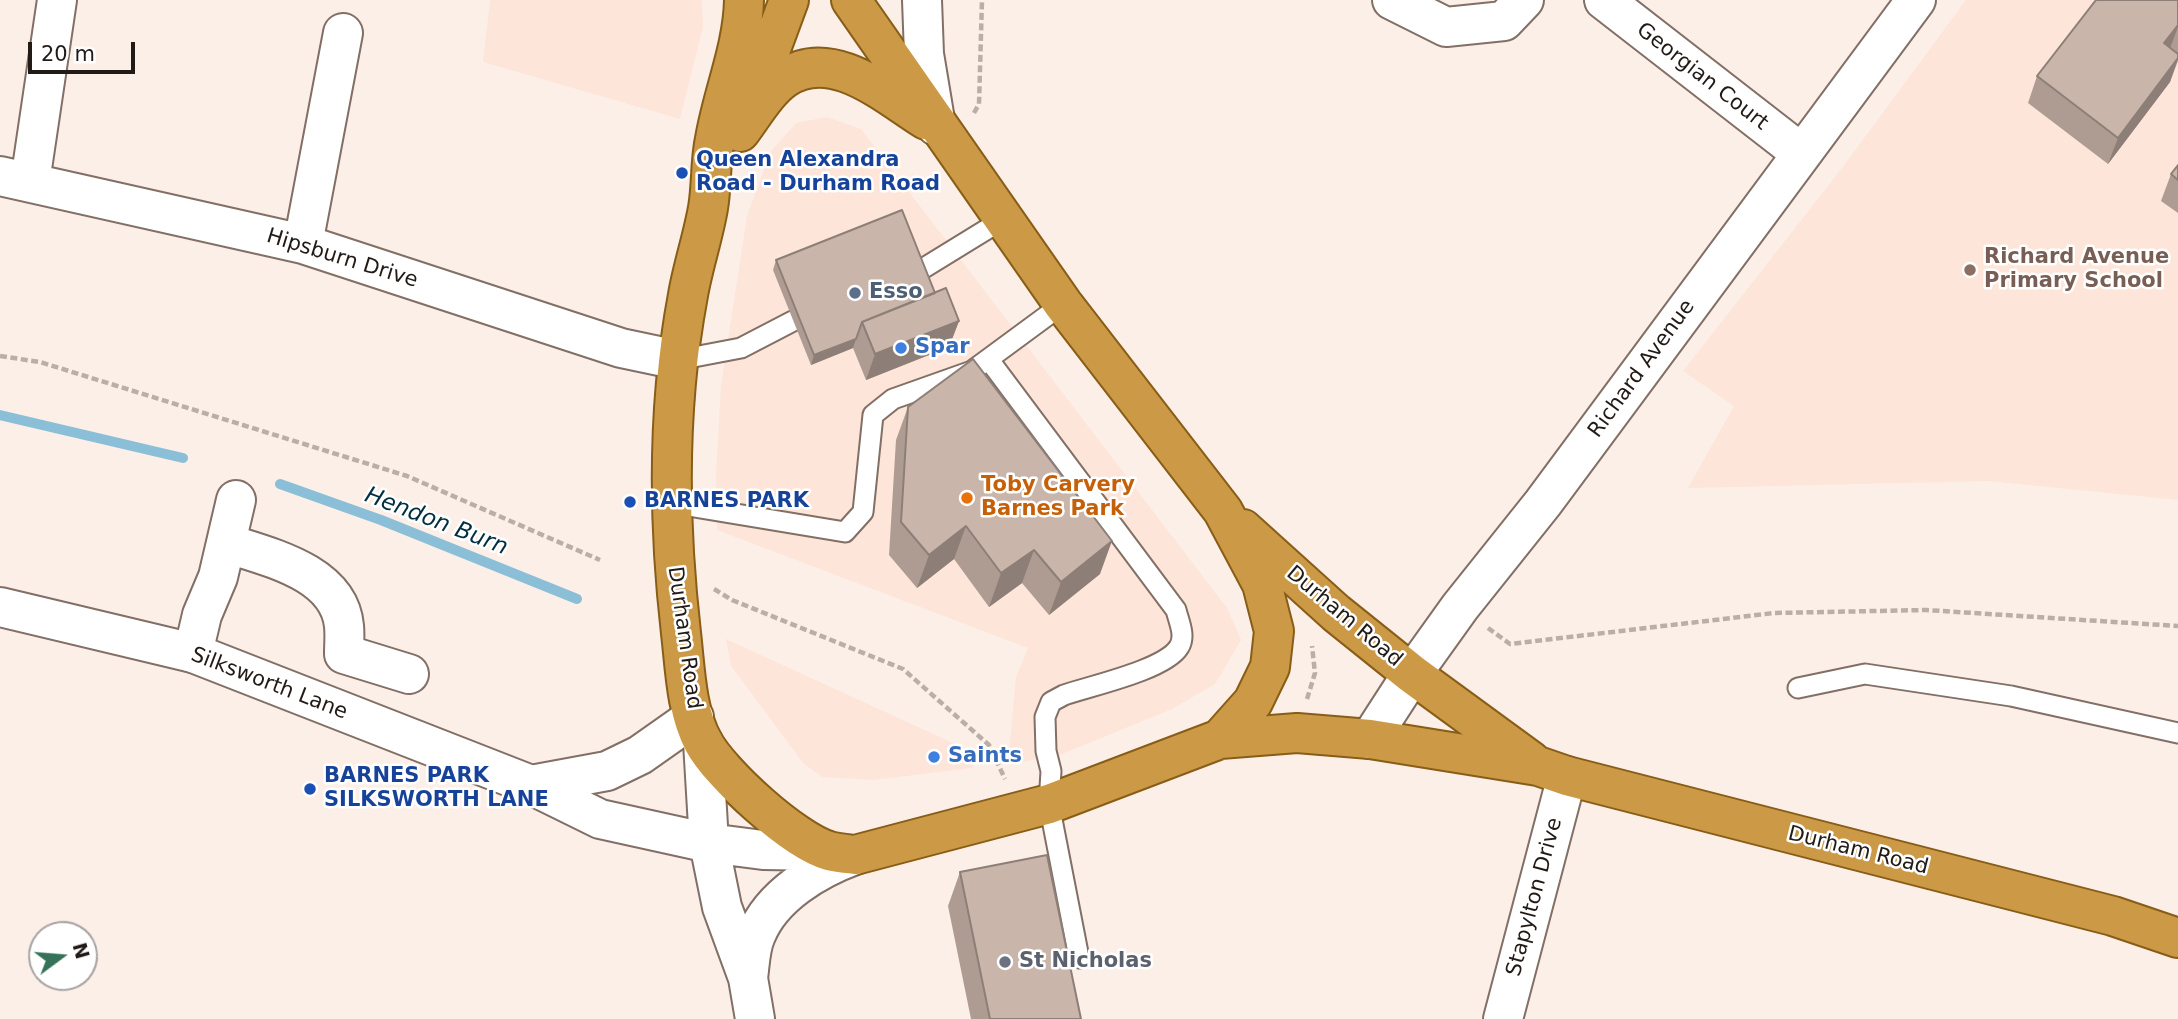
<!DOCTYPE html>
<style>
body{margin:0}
#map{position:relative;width:2178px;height:1019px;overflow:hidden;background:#fcefe8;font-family:"DejaVu Sans",sans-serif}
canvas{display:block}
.north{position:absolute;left:28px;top:921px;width:70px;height:70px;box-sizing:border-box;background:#fff;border:2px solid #a6a3a2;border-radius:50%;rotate:74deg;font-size:19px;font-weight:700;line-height:28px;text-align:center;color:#211a16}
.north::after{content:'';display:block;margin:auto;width:24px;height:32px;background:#36715a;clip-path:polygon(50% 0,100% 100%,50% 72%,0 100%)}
.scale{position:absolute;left:28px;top:42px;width:107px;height:32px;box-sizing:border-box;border:4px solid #211a16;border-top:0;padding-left:9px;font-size:21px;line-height:24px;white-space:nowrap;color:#211a16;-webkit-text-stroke:5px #fff;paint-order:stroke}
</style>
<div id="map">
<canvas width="2178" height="1019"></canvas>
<div class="north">N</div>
<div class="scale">20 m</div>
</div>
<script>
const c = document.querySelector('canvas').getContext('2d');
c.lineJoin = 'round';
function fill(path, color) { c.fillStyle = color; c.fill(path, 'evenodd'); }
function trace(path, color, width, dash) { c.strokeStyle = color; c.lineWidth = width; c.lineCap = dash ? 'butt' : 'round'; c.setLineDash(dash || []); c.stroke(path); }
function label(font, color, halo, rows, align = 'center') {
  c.font = font + ' "DejaVu Sans",sans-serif'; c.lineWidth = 5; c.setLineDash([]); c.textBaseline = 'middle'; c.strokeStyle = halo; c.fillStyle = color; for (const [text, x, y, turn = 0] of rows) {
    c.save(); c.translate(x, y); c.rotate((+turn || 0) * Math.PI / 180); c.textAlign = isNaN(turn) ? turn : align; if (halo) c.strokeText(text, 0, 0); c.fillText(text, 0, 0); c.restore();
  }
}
const built = new Path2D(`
 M490 0H702L703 27 680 119 483 62Z
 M1966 0H2178V500L1989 481 1688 488 1734 406 1683 371 1842 168Z
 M827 117 861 129 1227 608 1241 640 1215 684 1172 709 1062 754 1008 765 1016 677 1028 648 717 530 716 473 721 385 747 216 771 151 796 123Z
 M726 639 977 754 972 768 873 780 822 777 804 764 731 666Z`);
const stream = new Path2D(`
 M0 415 183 458
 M280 484 381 520 577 599`);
const path = new Path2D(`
 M974 113 979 104 982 0
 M0 356 40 362 407 476 600 560
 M714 589 732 600 903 669 989 745 1005 779
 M1488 628 1510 644 1774 613 1926 610 2178 626
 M1307 699 1315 673 1312 646`);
const service = new Path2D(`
 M919 271 1002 220
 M678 360 741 348 793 321
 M989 360 1176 610C1179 622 1186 636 1179 647 1165 670 1090 686 1064 695L1051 702 1045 717 1046 751 1051 771 1049 804 1079 958
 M670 503 845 532 863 512 873 415 893 399 972 371 1063 304
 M1798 688 1865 674 2011 696 2178 733`);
const minor = new Path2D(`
 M1392 0 1446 27 1504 21 1524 0
 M1604 0 1801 153
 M0 176 303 244 621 348 678 360
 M30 182 57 0
 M303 244 343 33
 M226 543C268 557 339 572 344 626 345 635 344 645 344 654L409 674
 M193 653 202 615 218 577 236 500
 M1370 739 1412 674 1460 607 1543 503 1916 0
 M1503 1019 1567 776`);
const tertiary = new Path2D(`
 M922 0 924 54 936 126
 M0 607 193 653 531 785 600 819 709 843 763 850 827 851
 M703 742 709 843 722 907 748 978 755 1019
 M531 785 607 771 640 755 694 717
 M748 978C750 965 750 948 756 935 772 895 817 869 855 855`);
const trunk = new Path2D(`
 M744 0C743 48 723 92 715 139 710 162 712 185 708 208 703 237 693 266 688 295 667 407 668 520 681 633 685 667 686 711 703 742 720 774 794 841 829 851 837 853 847 854 855 855L1049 804 1220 739 1297 733 1370 739 1538 766 1567 776 2113 916 2178 938
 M851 0 1063 304 1223 511 1262 584 1274 631 1270 667 1253 702 1220 739
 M750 106 789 0
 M740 132C753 115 767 90 785 78 832 46 886 95 926 120
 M1243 529 1336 613 1412 674 1531 761`);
const wall = new Path2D(`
 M2178 0V61L2170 82 2108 164 2028 103 2037 76Z
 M2178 165V213L2161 201 2171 174Z
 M776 260 935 293 959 321 949 347 866 380 853 348 811 365 773 270Z
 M908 407 1100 574 1049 615 1022 583 989 607 954 559 917 588 889 555 896 440Z
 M960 872 1081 1019H971L948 906Z`);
const shadedWall = new Path2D(`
 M2178 25V27L2169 51 2164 43Z
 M2178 58 2170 82 2108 164 2118 138Z
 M959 321 949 347 866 380 875 354Z
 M856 339 853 348 811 365 814 355Z
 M966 526 954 559 917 588 929 555Z
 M1112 541 1100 574 1049 615 1061 582Z
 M1034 550 1022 583 989 607 1001 573Z`);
const building = new Path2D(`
 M2096 0H2178V25L2164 43 2178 54V58L2118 138 2037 76Z
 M2178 165V180L2171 174Z
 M902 210 935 293 862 322 856 339 814 355 776 260Z
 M946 288 959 321 875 354 862 322Z
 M973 359 1112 541 1061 582 1034 550 1001 573 966 526 929 555 901 522 908 407Z
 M1047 855 1081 1019H990L960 872Z`);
const markers = [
 [682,173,7,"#1a4fb4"],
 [1970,270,7,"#8d6e63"],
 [855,293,7,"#5c6f8a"],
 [901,348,7,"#3f7fe0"],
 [967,498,7,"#e8710a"],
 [630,502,7,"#1a4fb4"],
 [934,757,7,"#3f7fe0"],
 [310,789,7,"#1a4fb4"],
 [1005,962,7,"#6b7280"]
];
const streetNames = [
 ["Georgian Court",1702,77,38],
 ["Hipsburn Drive",342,259,17],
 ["Richard Avenue",1642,369,-54],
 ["Durham Road",1344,617,40],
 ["Durham Road",684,638,82],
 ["Silksworth Lane",269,684,21],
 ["Durham Road",1858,851,14],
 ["Stapylton Drive",1535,897,-75]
];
const transitNames = [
 ["Queen Alexandra",696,161],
 ["Road - Durham Road",696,185],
 ["BARNES PARK",644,502],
 ["BARNES PARK",324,777],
 ["SILKSWORTH LANE",324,801]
];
const educationNames = [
 ["Richard Avenue",1984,258],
 ["Primary School",1984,282]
];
const serviceNames = [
 ["Esso",869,293]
];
const shopNames = [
 ["Spar",915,348],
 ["Saints",948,757]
];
const foodNames = [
 ["Toby Carvery",981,486],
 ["Barnes Park",981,510]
];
const worshipNames = [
 ["St Nicholas",1019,962]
];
const waterNames = [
 ["Hendon Burn",436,522,21]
];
fill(built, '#fde5d9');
trace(stream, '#8bbfd7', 10);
trace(service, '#826f65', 23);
trace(minor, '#826f65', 42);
trace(tertiary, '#826f65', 42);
trace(trunk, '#885d17', 42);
trace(path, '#baafa8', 4.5, [7, 3.5]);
trace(service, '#fff', 19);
trace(minor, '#fff', 38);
trace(tertiary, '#fff', 38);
trace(trunk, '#cc9a46', 38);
fill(wall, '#ae9c92');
fill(shadedWall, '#8d7f77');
fill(building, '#cab5aa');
trace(building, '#8d7f77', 2);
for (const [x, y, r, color] of markers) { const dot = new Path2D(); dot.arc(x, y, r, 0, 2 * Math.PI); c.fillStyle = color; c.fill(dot); trace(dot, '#fff', 2.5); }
label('21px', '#211a16', '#fff', streetNames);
label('bold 21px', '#164399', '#fff', transitNames, 'left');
label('bold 21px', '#785e54', '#fff', educationNames, 'left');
label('bold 21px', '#4e5e75', '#fff', serviceNames, 'left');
label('bold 21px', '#366cbe', '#fff', shopNames, 'left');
label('bold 21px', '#c56008', '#fff', foodNames, 'left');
label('bold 21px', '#5b616d', '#fff', worshipNames, 'left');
label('italic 23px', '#002f41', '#fff', waterNames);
</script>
